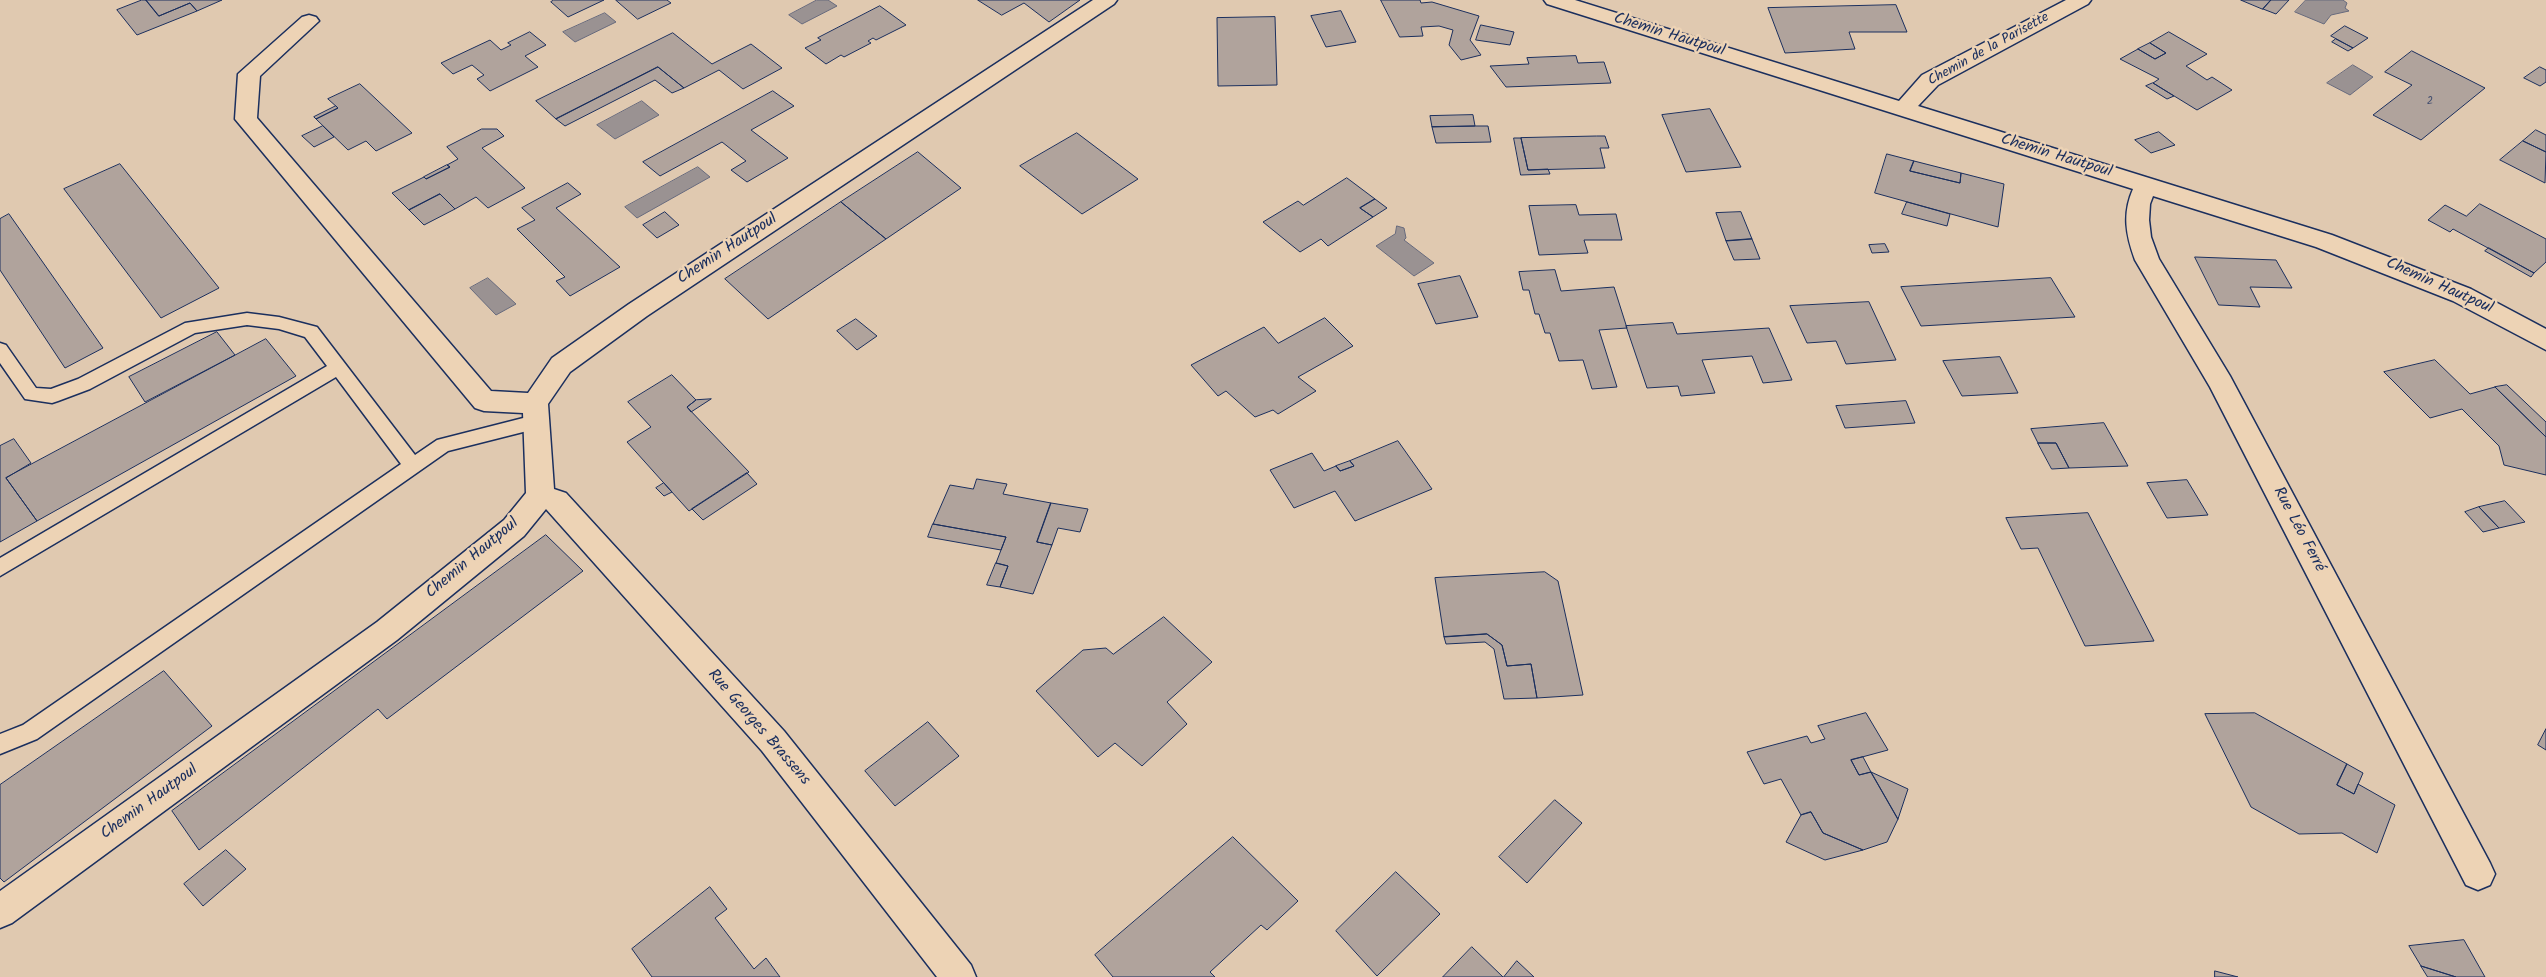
<!DOCTYPE html>
<meta charset="utf-8">
<style>
body{margin:0}
canvas{display:block;background:#e0c9b0}
</style>
<canvas width="2546" height="977"></canvas>
<script>
const c = document.querySelector('canvas').getContext('2d');
c.lineJoin = 'round';
function fill(path, color) { c.fillStyle = color; c.fill(path, 'evenodd'); }
function trace(path, color, width, dash) { c.strokeStyle = color; c.lineWidth = width; c.lineCap = dash ? 'butt' : 'round'; c.setLineDash(dash || []); c.stroke(path); }
function label(font, color, halo, rows, align = 'center') {
  c.font = font + ' Kalam,sans-serif'; c.lineWidth = 5; c.setLineDash([]); c.textBaseline = 'middle'; c.strokeStyle = halo; c.fillStyle = color; for (const [text, x, y, turn = 0] of rows) {
    c.save(); c.translate(x, y); c.rotate((+turn || 0) * Math.PI / 180); c.textAlign = isNaN(turn) ? turn : align; if (halo) c.strokeText(text, 0, 0); c.fillText(text, 0, 0); c.restore();
  }
}
const water = new Path2D(`
 M817 0H828L837 6 802 24 789 15Z
 M2306 0H2343L2347 3 2345 8 2349 11 2331 15 2324 24 2295 12Z
 M605 13 616 22 575 42 563 32Z
 M2353 65 2373 77 2350 95 2327 83Z
 M642 101 659 115 615 139 597 125Z
 M698 167 710 177 637 218 625 207Z
 M1397 226 1404 228 1406 238 1404 240 1434 263 1414 276 1376 246 1395 234Z
 M488 278 516 304 496 315 470 288Z`);
const building = new Path2D(`
 M142 0H146L159 16 190 3 197 11 137 35 117 10Z
 M146 0H222L197 11 190 3 159 16Z
 M554 0H604L568 17 551 2Z
 M616 0H667L671 3 638 19Z
 M978 0H1080L1049 22 1024 3 1002 15Z
 M1381 0H1420L1421 3 1432 2 1479 16 1470 40 1481 55 1461 60 1449 45 1453 30 1439 26 1421 27 1423 36 1400 37Z
 M2241 0H2271L2263 9Z
 M2271 0H2289L2276 14 2263 9Z
 M1896 5 1907 32H1849L1855 49 1785 53 1768 8Z
 M880 6 906 25 876 40 873 38 868 41 871 43 844 57 841 55 826 64 805 48 821 40 818 38Z
 M1341 11 1356 42 1326 47 1311 16Z
 M1275 17 1277 85 1218 86 1217 18Z
 M1481 25 1514 32 1510 45 1476 40Z
 M2345 26 2368 38 2353 48 2331 36Z
 M530 32 546 45 525 56 538 67 490 91 477 79 484 75 472 65 453 74 441 63 490 40 501 50 511 45 508 43Z
 M2169 32 2207 54 2186 66 2207 80 2212 77 2232 90 2197 110 2153 83 2159 79 2120 59 2138 49 2155 59 2166 53 2150 43Z
 M673 33 712 64 751 44 782 68 743 89 719 70 684 88 658 67 556 119 536 101Z
 M2336 39 2353 48 2348 51 2332 42Z
 M2150 43 2166 53 2155 59 2138 49Z
 M2412 51 2485 88 2421 140 2373 115 2412 85 2385 72Z
 M1576 56 1578 63 1604 62 1611 83 1506 87 1490 66 1529 64 1527 58Z
 M658 67 684 88 672 93 655 80 565 126 556 119Z
 M2540 67 2546 70V82L2540 86 2524 78Z
 M2153 83 2174 96 2167 99 2146 86Z
 M360 84 412 133 376 151 366 141 348 150 316 119 338 108 328 99Z
 M773 91 794 106 751 130 788 158 747 182 731 170 746 161 722 142 660 176 643 162Z
 M336 106 338 108 316 119 314 117Z
 M1710 109 1741 167 1686 172 1662 115Z
 M1473 115 1475 126 1432 127 1430 116Z
 M323 126 334 137 314 147 302 136Z
 M1475 126H1488L1491 142 1436 143 1432 127Z
 M482 129H497L504 136 482 148 525 188 488 208 476 197 455 209 440 194 409 210 392 193 424 177 426 179 450 167 447 165 458 159 447 147Z
 M2536 130 2546 135V152L2523 141Z
 M2159 132 2175 145 2151 153 2135 140Z
 M1077 133 1138 179 1082 214 1020 166Z
 M1597 136H1605L1609 148H1600L1605 168 1528 170 1521 138Z
 M1514 138H1521L1528 170 1548 169 1550 174 1521 175Z
 M2523 141 2546 152 2545 183 2500 160Z
 M918 152 961 188 886 239 841 202Z
 M1887 154 1914 161 1910 171 1960 183 1961 173 2004 184 1998 227 1875 193Z
 M1914 161 1961 173 1960 183 1910 171Z
 M120 164 219 288 161 318 64 189Z
 M447 165 450 167 426 179 424 177Z
 M1347 178 1375 199 1360 208 1373 217 1328 246 1321 239 1300 252 1263 222 1298 201 1303 205Z
 M568 183 581 194 556 208 620 267 570 296 556 281 565 277 517 229 535 220 522 208Z
 M440 194 455 209 424 225 409 210Z
 M1375 199 1387 208 1373 217 1360 208Z
 M841 202 886 239 768 319 725 279Z
 M1907 202 1950 214 1947 226 1902 214Z
 M2480 204 2546 239V262L2534 273 2453 229 2450 232 2428 220 2445 205 2466 216Z
 M1576 205 1579 215 1616 214 1622 240H1584L1588 253 1539 255 1529 206Z
 M665 212 679 225 657 238 643 225Z
 M1741 212 1752 239 1726 241 1716 213Z
 M9 214 103 348 65 368 0 270V219Z
 M1752 239 1760 259 1734 260 1726 241Z
 M1885 244 1889 252 1872 253 1869 245Z
 M2489 248 2534 273 2531 277 2485 251Z
 M2195 257 2276 260 2292 288 2250 287 2260 307 2219 305Z
 M1555 270 1561 291 1614 287 1627 328 1599 330 1617 387 1592 389 1583 360 1559 361 1550 333H1545L1539 314H1535L1529 290H1523L1519 272Z
 M1460 276 1478 317 1436 324 1418 284Z
 M2051 278 2075 317 1921 326 1901 287Z
 M1869 302 1896 360 1846 364 1836 341 1807 343 1790 306Z
 M1325 318 1353 346 1298 377 1316 391 1278 414 1273 410 1255 417 1226 391 1218 396 1191 365 1264 327 1278 343Z
 M856 319 877 336 857 350 837 331Z
 M1673 323 1677 334 1769 328 1792 380 1763 383 1752 356 1702 360 1715 393 1681 396 1678 386 1647 388 1626 326Z
 M217 332 235 355 145 402 129 377Z
 M266 339 296 376 37 521 6 478Z
 M2000 357 2018 393 1962 396 1943 361Z
 M2435 360 2470 394 2495 387 2546 437V475L2504 465 2499 446 2462 409 2430 418 2384 372Z
 M672 375 696 400 687 407 749 472 689 511 627 442 651 427 628 402Z
 M2507 385 2546 422V437L2495 387Z
 M711 399 691 412 687 407 696 400Z
 M1906 401 1915 423 1845 428 1836 406Z
 M2104 423 2128 466 2069 468 2056 443H2038L2031 429Z
 M14 439 31 463 6 478 37 521 0 542V446Z
 M1398 441 1432 489 1355 521 1335 491 1294 508 1270 470 1312 453 1324 471 1336 466 1340 471 1354 466 1350 461Z
 M2038 443H2056L2069 468 2052 469Z
 M1350 461 1354 466 1340 471 1336 466Z
 M747 473 757 484 703 520 692 509Z
 M977 479 1007 484 1003 494 1051 503 1037 542 1052 545 1033 594 1000 587 1008 566 996 563 1006 537 933 524 950 485 973 489Z
 M2187 480 2208 515 2167 518 2147 483Z
 M664 483 672 492 664 496 656 488Z
 M2505 501 2525 522 2499 528 2479 507Z
 M1051 503 1088 509 1080 532 1058 528 1052 545 1037 542Z
 M2479 507 2499 528 2483 532 2465 512Z
 M2088 513 2154 641 2085 646 2038 548 2021 549 2006 518Z
 M933 524 1006 537 1001 550 928 537Z
 M546 535 583 571 387 719 378 709 199 850 172 811Z
 M996 563 1008 566 1000 587 987 585Z
 M1545 572 1558 581 1583 695 1537 698 1531 664 1507 666 1502 645 1487 634 1444 637 1435 578Z
 M1164 617 1212 662 1167 702 1187 724 1142 766 1115 743 1098 757 1036 691 1083 650 1106 648 1113 654Z
 M1487 634 1502 645 1507 666 1531 664 1537 698 1504 699 1494 649 1485 642 1446 644 1444 637Z
 M164 671 212 726 4 882 0 878V785Z
 M1866 713 1888 750 1851 760 1859 775 1871 772 1898 819 1887 842 1863 850 1823 833 1811 812 1801 815 1781 779 1764 784 1747 752 1807 736 1811 743 1825 739 1818 726Z
 M2255 713 2347 764 2337 785 2354 794 2358 784 2395 805 2377 853 2342 833 2299 834 2251 807 2205 714Z
 M928 722 959 756 895 806 865 771Z
 M2546 729V750L2538 745Z
 M1863 757 1871 772 1859 775 1851 760Z
 M2347 764 2363 773 2354 794 2337 785Z
 M1871 772 1908 789 1898 819Z
 M1555 800 1582 823 1527 883 1499 857Z
 M1811 812 1823 833 1863 850 1825 860 1786 842 1801 815Z
 M1233 837 1298 901 1267 930 1261 925 1210 972 1215 977H1113L1095 955Z
 M226 850 246 869 203 906 184 884Z
 M1396 872 1440 914 1377 976 1336 931Z
 M710 887 727 909 715 918 754 969 766 958 780 977H652L632 949Z
 M2464 940 2485 977H2456L2421 966 2409 946Z
 M1472 947 1503 977H1443Z
 M1517 961 1534 977H1504Z
 M2421 966 2456 977H2428Z
 M2215 971 2238 977H2215Z`);
const lane = new Path2D(`
 M247 313 279 317 317 327 415 455 437 440 535 415 541 417 544 422 541 427 535 429 448 451 37 739 0 754V734L23 725 401 464 336 377 0 576V558L327 366 305 337 279 329 247 325 195 333 90 389 58 401 52 403 25 399 0 363V343L6 345 36 388 51 389 78 379 185 323Z`);
const street = new Path2D(`
 M1093 0H1117L1114 4 647 316 570 372 548 404 554 489 566 493 784 731 971 965 976 977H937L762 751 546 509 524 536 397 640 12 923 0 928V891L377 622 504 520 526 493 523 413 484 411 475 408 235 119 238 74 302 17 309 15 316 17 319 21 260 76 257 118 491 391 528 393 552 358 629 304Z
 M1544 0H1575L1899 101 1922 75 2066 0H2091L2088 4 1938 85 1918 106 2332 235 2471 289 2546 329V350L2453 301 2316 247 2153 196 2150 204 2149 220 2151 237 2159 259 2230 376 2490 863 2495 874 2490 885 2478 890 2466 885 2210 387 2135 260C2126 235 2122 214 2133 189L1547 4Z`);
const farNumbernames = [
 ["2",2430,102]
];
const farStreetnames = [
 ["Chemin de la Parisette",1989,50,-29]
];
const streetNames = [
 ["Chemin Hautpoul",1669,36,17],
 ["Chemin Hautpoul",2056,157,17],
 ["Chemin Hautpoul",728,250,-33],
 ["Chemin Hautpoul",2439,287,24],
 ["Rue Léo Ferré",2298,530,62],
 ["Chemin Hautpoul",473,559,-40],
 ["Rue Georges Brassens",758,728,49],
 ["Chemin Hautpoul",150,803,-36]
];
fill(water, '#9a9292');
trace(water, '#676a7d', 1);
fill(building, '#b0a39c');
trace(building, '#1b2f5e', 1);
trace(lane, '#1b2f5e', 3);
trace(street, '#1b2f5e', 3);
fill(lane, '#edd3b5');
fill(street, '#edd3b5');
label('11px', '#404c6e', null, farNumbernames);
label('14px', '#1b2f5e', '#edd3b5', farStreetnames);
label('16px', '#1b2f5e', '#edd3b5', streetNames);
</script>
